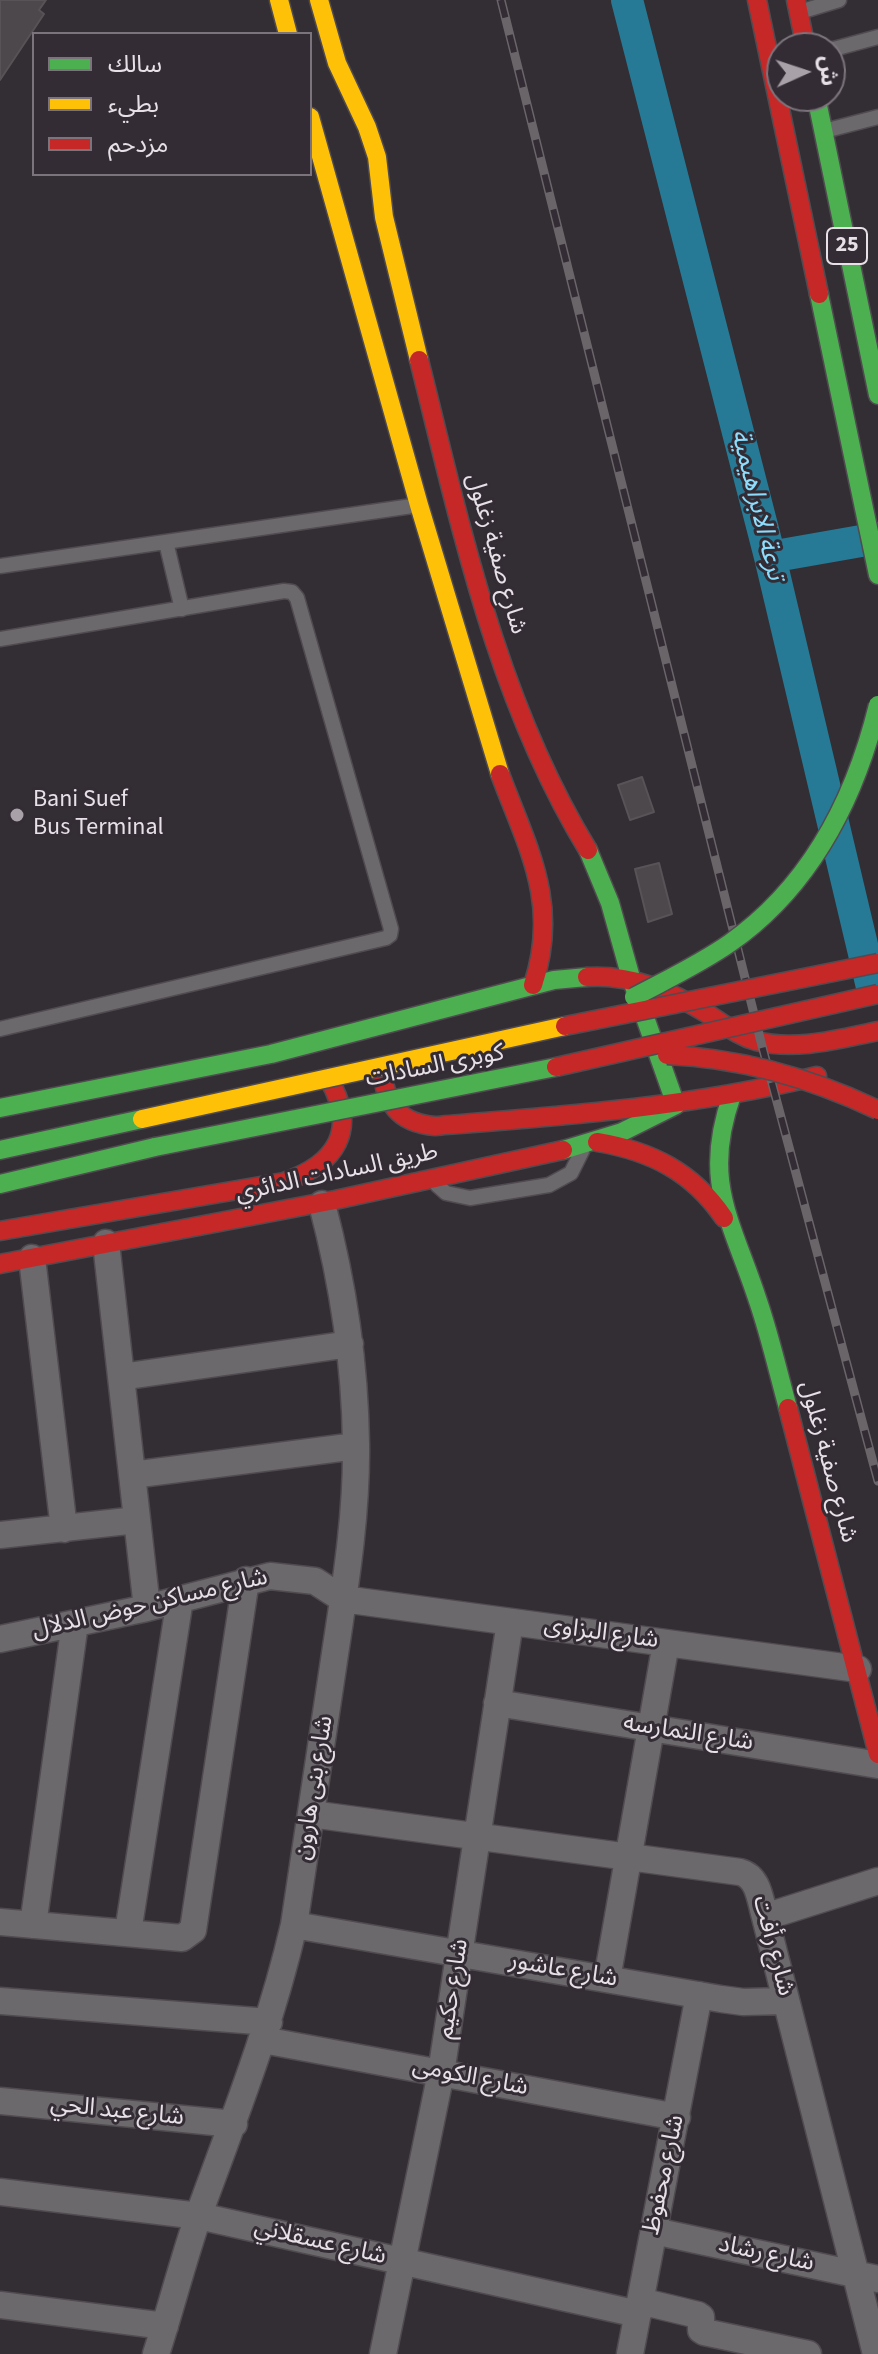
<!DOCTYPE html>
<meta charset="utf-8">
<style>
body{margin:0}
#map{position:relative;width:878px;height:2354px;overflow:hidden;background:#332e33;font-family:"Source Sans 3","Noto Sans Arabic",sans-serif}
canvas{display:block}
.legend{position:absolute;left:32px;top:32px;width:280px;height:144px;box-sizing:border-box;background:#342c35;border:2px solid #7c747c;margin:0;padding:10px 14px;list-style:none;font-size:24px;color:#e7e1e7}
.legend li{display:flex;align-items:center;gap:16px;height:40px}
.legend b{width:40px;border:2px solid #7c747c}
.north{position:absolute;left:766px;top:32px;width:80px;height:80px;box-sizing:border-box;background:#342c35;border:2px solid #7c747c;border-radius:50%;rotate:87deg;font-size:22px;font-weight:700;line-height:32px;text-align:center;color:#e7e1e7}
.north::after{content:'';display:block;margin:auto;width:28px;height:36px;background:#a8a2a8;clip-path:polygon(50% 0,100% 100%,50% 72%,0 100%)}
</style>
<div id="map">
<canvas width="878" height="2354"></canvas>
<ul class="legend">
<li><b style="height:10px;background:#4caf50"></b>سالك</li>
<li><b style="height:10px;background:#ffc107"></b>بطيء</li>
<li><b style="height:10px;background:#c62828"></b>مزدحم</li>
</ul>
<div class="north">ش</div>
</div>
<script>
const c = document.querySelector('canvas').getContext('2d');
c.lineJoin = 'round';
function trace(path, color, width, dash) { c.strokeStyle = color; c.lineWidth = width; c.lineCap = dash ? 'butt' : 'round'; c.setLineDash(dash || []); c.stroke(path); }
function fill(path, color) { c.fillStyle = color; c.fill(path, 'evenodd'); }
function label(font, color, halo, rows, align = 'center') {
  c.font = font + ' "Source Sans 3","Noto Sans Arabic",sans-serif'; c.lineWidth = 6; c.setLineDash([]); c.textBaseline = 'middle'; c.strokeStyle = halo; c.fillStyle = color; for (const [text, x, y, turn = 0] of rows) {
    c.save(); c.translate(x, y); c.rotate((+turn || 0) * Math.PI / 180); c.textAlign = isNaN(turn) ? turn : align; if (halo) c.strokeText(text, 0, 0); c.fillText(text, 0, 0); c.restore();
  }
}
const canal = new Path2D(`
 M627 0 770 557 872 987
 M770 557 878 538`);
const building = new Path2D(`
 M0 0H46L39 10 44 14 0 80Z
 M642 777 654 812 630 820 618 785Z
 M659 863 672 914 648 922 635 869Z`);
const lane = new Path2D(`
 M803 11 839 0
 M830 50 878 37
 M828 130 878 117
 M166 542 182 609
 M0 566 419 505
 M0 639 284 591 292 592 297 598 391 929 390 935 386 938 0 1029
 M437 1185 446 1193 470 1198 549 1185 571 1173 582 1151`);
const street = new Path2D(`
 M106 1243 147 1608
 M32 1258 64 1529
 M121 1377 350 1344
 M132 1475 356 1446
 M0 1535 137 1520
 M0 1639 147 1608 270 1576 315 1581 343 1599 858 1669
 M497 1703 878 1765
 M311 1814 740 1872C759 1877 760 1900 765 1917L876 2354
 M765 1917 878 1881
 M0 1922 182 1938 193 1930 246 1580
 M33 1925 75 1623
 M294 1925 721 1999 743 2002 786 2001
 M128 1932 180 1599
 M607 1979 666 1643
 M0 2001 269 2022
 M263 2040 677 2117
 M0 2101 234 2124
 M0 2192 199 2216 638 2314
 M654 2231 878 2279
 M640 2301 698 2315 701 2317V2330L704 2332 808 2354
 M0 2305 165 2326
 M156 2354C171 2308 183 2260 199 2214 234 2118 271 2025 294 1925 307 1839 320 1753 333 1667 344 1593 357 1519 356 1444 355 1362 343 1283 322 1204
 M383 2354 441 2073 510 1622
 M630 2354 699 1995`);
const fast = new Path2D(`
 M816 96 878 395
 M819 294 878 575
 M732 1095C701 1182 732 1221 758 1301 770 1336 778 1372 788 1408
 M0 1108 271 1054 554 980 587 977
 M0 1150 142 1119
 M563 1150 622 1132 676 1105 631 978 610 903 588 850
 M0 1184 155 1147`);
const slow = new Path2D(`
 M279 0 288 34
 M319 0 337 63 367 127 377 157 384 217 419 360
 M310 117 419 505 500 774`);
const jam = new Path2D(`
 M757 0 819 294
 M796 0 806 48
 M419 360C461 527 497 701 588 850
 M500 774C528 849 560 903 533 985
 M587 977C632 974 670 991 708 1014 724 1024 738 1036 756 1041 796 1051 839 1039 878 1031
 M381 1068C386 1104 398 1123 435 1126 564 1116 691 1107 817 1076
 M597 1142C651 1151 693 1172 724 1218
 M0 1231 284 1182C336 1164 359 1130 328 1078
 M0 1264 335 1200 563 1150
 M788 1408 878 1754`);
const rail = new Path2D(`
 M501 0 761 1042 878 1481`);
const fastBridge = new Path2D(`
 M634 997C666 980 700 964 730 943 811 886 855 799 878 705
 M155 1147 556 1067`);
const slowBridge = new Path2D(`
 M142 1119 565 1026`);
const jamBridge = new Path2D(`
 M565 1026 878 963
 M667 1055C741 1058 811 1078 878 1110
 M556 1067 878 994`);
const markers = [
 [17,815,8,"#a8a2a8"]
];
const shields = [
 [847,246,40]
];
const shieldNames = [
 ["25",847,246]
];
const streetNames = [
 ["شارع صفية زغلول",495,554,74],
 ["كوبرى السادات",435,1067,-11],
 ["طريق السادات الدائري",337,1174,-12],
 ["شارع صفية زغلول",827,1462,75],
 ["شارع مساكن حوض الدلال",150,1605,-13],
 ["شارع البزاوى",601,1634,8],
 ["شارع النمارسه",688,1734,9],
 ["شارع بنى هارون",315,1788,-81],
 ["شارع رأفت",772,1946,75],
 ["شارع عاشور",563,1971,10],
 ["شارع حكيم",454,1989,-81],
 ["شارع الكومى",470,2078,11],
 ["شارع عبد الحي",117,2112,6],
 ["شارع محفوظ",665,2175,-78],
 ["شارع عسقلاني",320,2243,13],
 ["شارع رشاد",766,2255,12]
];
const poiNames = [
 ["Bani Suef",33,801],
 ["Bus Terminal",33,829]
];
const waterNames = [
 ["ترعة الابراهيمية",756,505,76]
];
trace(canal, '#267a96', 32);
fill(building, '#4c484c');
trace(building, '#575357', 2);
trace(lane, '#504b50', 17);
trace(street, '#504b50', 29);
trace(fast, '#504b50', 21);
trace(slow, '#504b50', 21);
trace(jam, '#504b50', 21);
trace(lane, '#6c696c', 14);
trace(street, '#6c696c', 26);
trace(fast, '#4caf50', 18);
trace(slow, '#ffc107', 18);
trace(jam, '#c62828', 18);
trace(rail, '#696569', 9);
trace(rail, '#342c35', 6, [18]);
trace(fastBridge, '#504b50', 21, []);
trace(slowBridge, '#504b50', 21, []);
trace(jamBridge, '#504b50', 21, []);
trace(fastBridge, '#4caf50', 18);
trace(slowBridge, '#ffc107', 18);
trace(jamBridge, '#c62828', 18);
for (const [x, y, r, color] of markers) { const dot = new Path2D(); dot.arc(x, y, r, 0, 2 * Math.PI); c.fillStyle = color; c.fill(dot); trace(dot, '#342c35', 3); }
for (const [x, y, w] of shields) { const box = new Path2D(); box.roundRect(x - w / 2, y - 18, w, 36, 6); c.fillStyle = '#342c35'; c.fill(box); trace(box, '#e7e1e7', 2); }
label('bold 22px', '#e7e1e7', null, shieldNames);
label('24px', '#e7e1e7', '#342c35', streetNames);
label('24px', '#e7e1e7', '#342c35', poiNames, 'left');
label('italic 26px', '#8cdcfb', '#342c35', waterNames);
</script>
